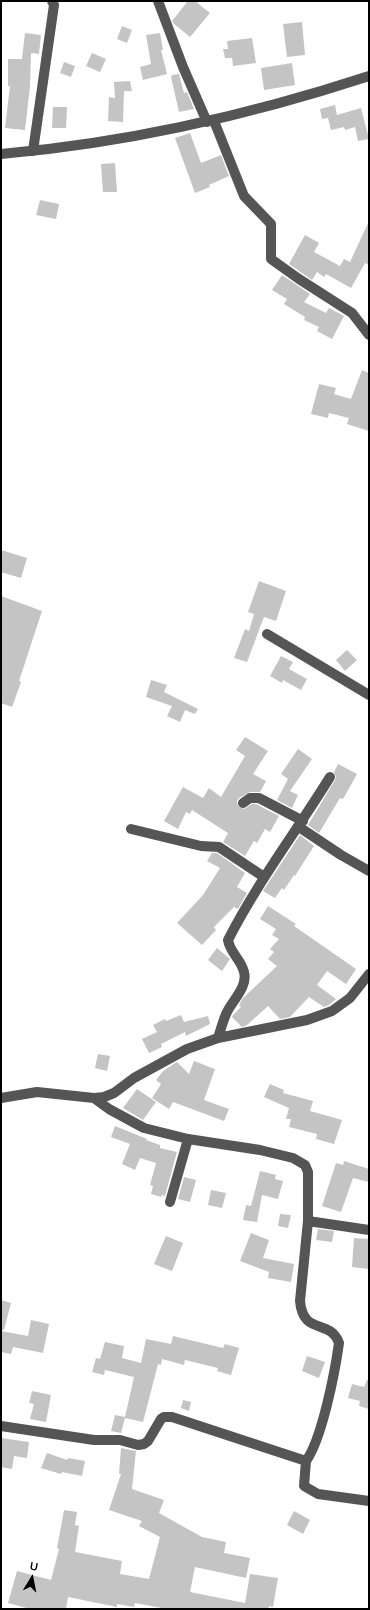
<!DOCTYPE html>
<style>
body{margin:0}
#map{position:relative;width:370px;height:1610px;overflow:hidden;background:#fff;font-family:Mulish,sans-serif}
canvas{display:block}
.frame{position:absolute;inset:0;border:2px solid #000;pointer-events:none}
.north{position:absolute;left:12px;top:1558px;width:40px;height:40px;-webkit-text-stroke:3px #fff;paint-order:stroke;rotate:10deg;font-size:11px;font-weight:700;line-height:16px;text-align:center;color:#000}
.north::after{content:'';display:block;margin:auto;width:14px;height:18px;background:#000;clip-path:polygon(50% 0,100% 100%,50% 72%,0 100%)}
</style>
<div id="map">
<canvas width="370" height="1610"></canvas>
<div class="frame"></div>
<div class="north">U</div>
</div>
<script>
const c = document.querySelector('canvas').getContext('2d');
c.lineJoin = 'round';
function fill(path, color) { c.fillStyle = color; c.fill(path, 'evenodd'); }
function trace(path, color, width, dash) { c.strokeStyle = color; c.lineWidth = width; c.lineCap = dash ? 'butt' : 'round'; c.setLineDash(dash || []); c.stroke(path); }
const building = new Path2D(`
 M188 1H195L210 13 190 37 174 24 172 21Z
 M302 22 305 55 287 57 283 24Z
 M122 26 132 30 127 43 117 39Z
 M25 33 41 35 39 54 31 53 30 86 25 130 5 128 10 86H8V59H22Z
 M160 33 163 50H161L167 74 143 80 140 67 151 64 146 35Z
 M252 38 256 63 233 66 232 58H225L223 49H228L227 41Z
 M92 53 106 59 100 72 86 66Z
 M64 62 75 66 71 77 60 73Z
 M292 63 295 85 264 90 261 68Z
 M179 74 184 93 187 92 194 109 179 112 171 77 172 75Z
 M130 81 132 91H124L123 122 108 121 109 97 115 98 114 82Z
 M335 105 337 115 361 108 369 139 358 141 355 127 345 130 344 127 331 130 328 118 322 119 320 109Z
 M53 107H67L66 128H52Z
 M190 133 201 163 221 155 229 176 209 185 210 187 195 193 175 138Z
 M115 163 117 192H103L101 164Z
 M40 200 59 204 56 219 36 215Z
 M369 221V265L365 263 351 288 326 274 324 277 317 272 312 280 289 264 305 235 319 243 314 252 340 266 344 259 350 262Z
 M282 275 310 294 304 302 326 313 329 308 344 316 332 339 317 331 319 327 304 320 305 317 284 304 287 299 272 290Z
 M362 370 369 373V431L347 424 349 418 329 413 328 418 311 414 319 384 336 388 334 394 351 399Z
 M1 550 27 558 21 578 1 572Z
 M259 581 286 591 276 621 264 617 247 662 234 658 245 629 249 631 254 614 248 612Z
 M1 596 42 611 19 681 21 682 12 707 1 703Z
 M347 650 357 660 345 671 336 660Z
 M281 656 293 662 289 669 307 679 301 690 283 680 282 683 270 676Z
 M151 680 167 685 164 692 198 709 195 714 185 710 180 722 167 716 172 706 146 697Z
 M245 737 268 751 253 774 266 781 260 792H250L239 798 237 801 238 806 244 809 252 804H256L279 816 270 832 265 829 257 843 254 841 245 856 223 842 228 833 192 810 190 814 186 812 178 829 164 821 183 787 203 798 209 788 221 797 245 756 236 750Z
 M298 749 312 759 290 791 298 795 292 808 277 800 288 779 281 774Z
 M338 764 357 774 343 799 340 798 319 833 308 825 335 780 336 777 334 772Z
 M300 835 314 846 295 876 294 875 284 890 282 888 275 898 263 891Z
 M212 853H217L245 873 237 887 247 893 238 909 234 907 214 927 216 930 202 945 177 923 203 895 220 868 207 861Z
 M268 906 296 924 294 926 356 969 346 984 327 971 317 985 336 999 329 1005 324 1007 309 997 290 1017 280 1019 268 1006 247 1025 242 1027 232 1017 233 1015 241 1007 239 1005 243 998 277 966 268 959 274 952 270 949 279 939 272 935 276 929 260 919Z
 M217 948 230 959 222 971 208 960Z
 M181 1015 184 1022 208 1016 210 1024 186 1036 185 1032 161 1044 162 1047 149 1053 142 1039 157 1032 153 1025 165 1019 166 1021Z
 M98 1054 110 1056 107 1071 95 1068Z
 M194 1061 215 1069 204 1100 229 1109 224 1121 173 1102 169 1109 152 1098 161 1084 156 1080 163 1071 177 1062 189 1074Z
 M270 1084 284 1090 283 1093 313 1101 310 1111 342 1120 334 1144 316 1139 317 1134 289 1127 291 1119H286L289 1108 264 1097Z
 M137 1089 156 1102 143 1120 123 1108Z
 M115 1126 147 1139 146 1140 160 1145V1148L177 1152 165 1196 162 1195 161 1197 151 1194 153 1186 150 1185 156 1163 140 1158 135 1170 122 1164 130 1144 111 1137Z
 M344 1161 369 1169V1182L353 1178 341 1212 322 1206 336 1163 343 1165Z
 M260 1171 276 1175 275 1179 283 1181 278 1199 262 1195 257 1222 243 1220 246 1205 251 1206Z
 M184 1177 196 1180 190 1202 178 1199Z
 M211 1190 226 1193 222 1208 208 1205Z
 M280 1214 291 1215 288 1228 278 1226Z
 M318 1229 334 1231 332 1242 316 1240Z
 M251 1233 269 1240 263 1258 294 1264 291 1282 268 1278 269 1272 240 1261Z
 M166 1236 183 1243 172 1271 154 1264Z
 M354 1238 369 1239V1269L352 1267Z
 M1 1300 11 1303 4 1330H1Z
 M31 1320 49 1324 43 1353 13 1347 11 1354 1 1352V1331L28 1336Z
 M173 1336 223 1348 225 1344 239 1348 231 1375 217 1371 218 1368 185 1360 184 1365 162 1359 161 1365 158 1364 143 1422 125 1418 121 1433 111 1431 115 1415 125 1417 134 1377 105 1370 104 1375 92 1372 96 1358 100 1359 105 1342 124 1346 122 1358 141 1363 146 1339 171 1344Z
 M307 1356 325 1362 319 1378 302 1371Z
 M367 1380H369V1409L359 1406 360 1401 348 1398 352 1384 364 1387Z
 M32 1391 51 1395 46 1422 30 1419 34 1404 29 1403Z
 M183 1400 191 1402 189 1411 181 1408Z
 M1 1438 29 1442 27 1458 14 1456 12 1469 1 1467Z
 M121 1448 136 1451 132 1489 164 1500 159 1513 202 1537 226 1542 224 1553 250 1558 246 1578 195 1567 190 1592 245 1603 250 1574 278 1578 273 1607 269 1606 268 1609H167L135 1603 134 1607 117 1604V1607L68 1597 66 1609H30L8 1603 17 1571 51 1580 59 1549 57 1548 64 1510 77 1512 75 1525 79 1526 75 1552 122 1561 120 1574 149 1579 160 1537 139 1526 142 1521 109 1510 121 1474H119Z
 M47 1453 67 1460 68 1458 85 1461 82 1476 62 1472 61 1474 41 1468Z
 M294 1511 310 1520 303 1534 287 1525Z`);
const minor = new Path2D(`
 M158 1 183 67 207 122
 M214 121 244 196 271 224V259L299 279 352 313 369 335
 M33 151 54 5 52 1
 M1 154C126 143 250 115 369 76
 M267 634 369 695
 M243 803 250 798H259L303 821
 M299 827 341 855 369 871
 M131 829 201 846 219 847 264 877
 M218 1038C221 1029 223 1020 227 1012 233 1000 248 986 244 972 241 959 230 953 228 940 257 883 296 832 330 777
 M1 1098 37 1092 94 1098 104 1097 114 1093 134 1078 187 1049 218 1038 307 1020 332 1011 350 998 369 974
 M170 1202 188 1139
 M308 1221 369 1230
 M1 1426 94 1440H120L138 1445 144 1444 148 1441 161 1419 164 1417H172L306 1461C322 1439 335 1372 339 1343 330 1318 303 1336 300 1301L308 1221V1172L305 1165 293 1158 260 1150 188 1139 144 1128 109 1109 94 1098
 M306 1461 304 1486 318 1494 369 1501`);
fill(building, '#c4c4c4');
trace(minor, '#555', 10);
</script>
